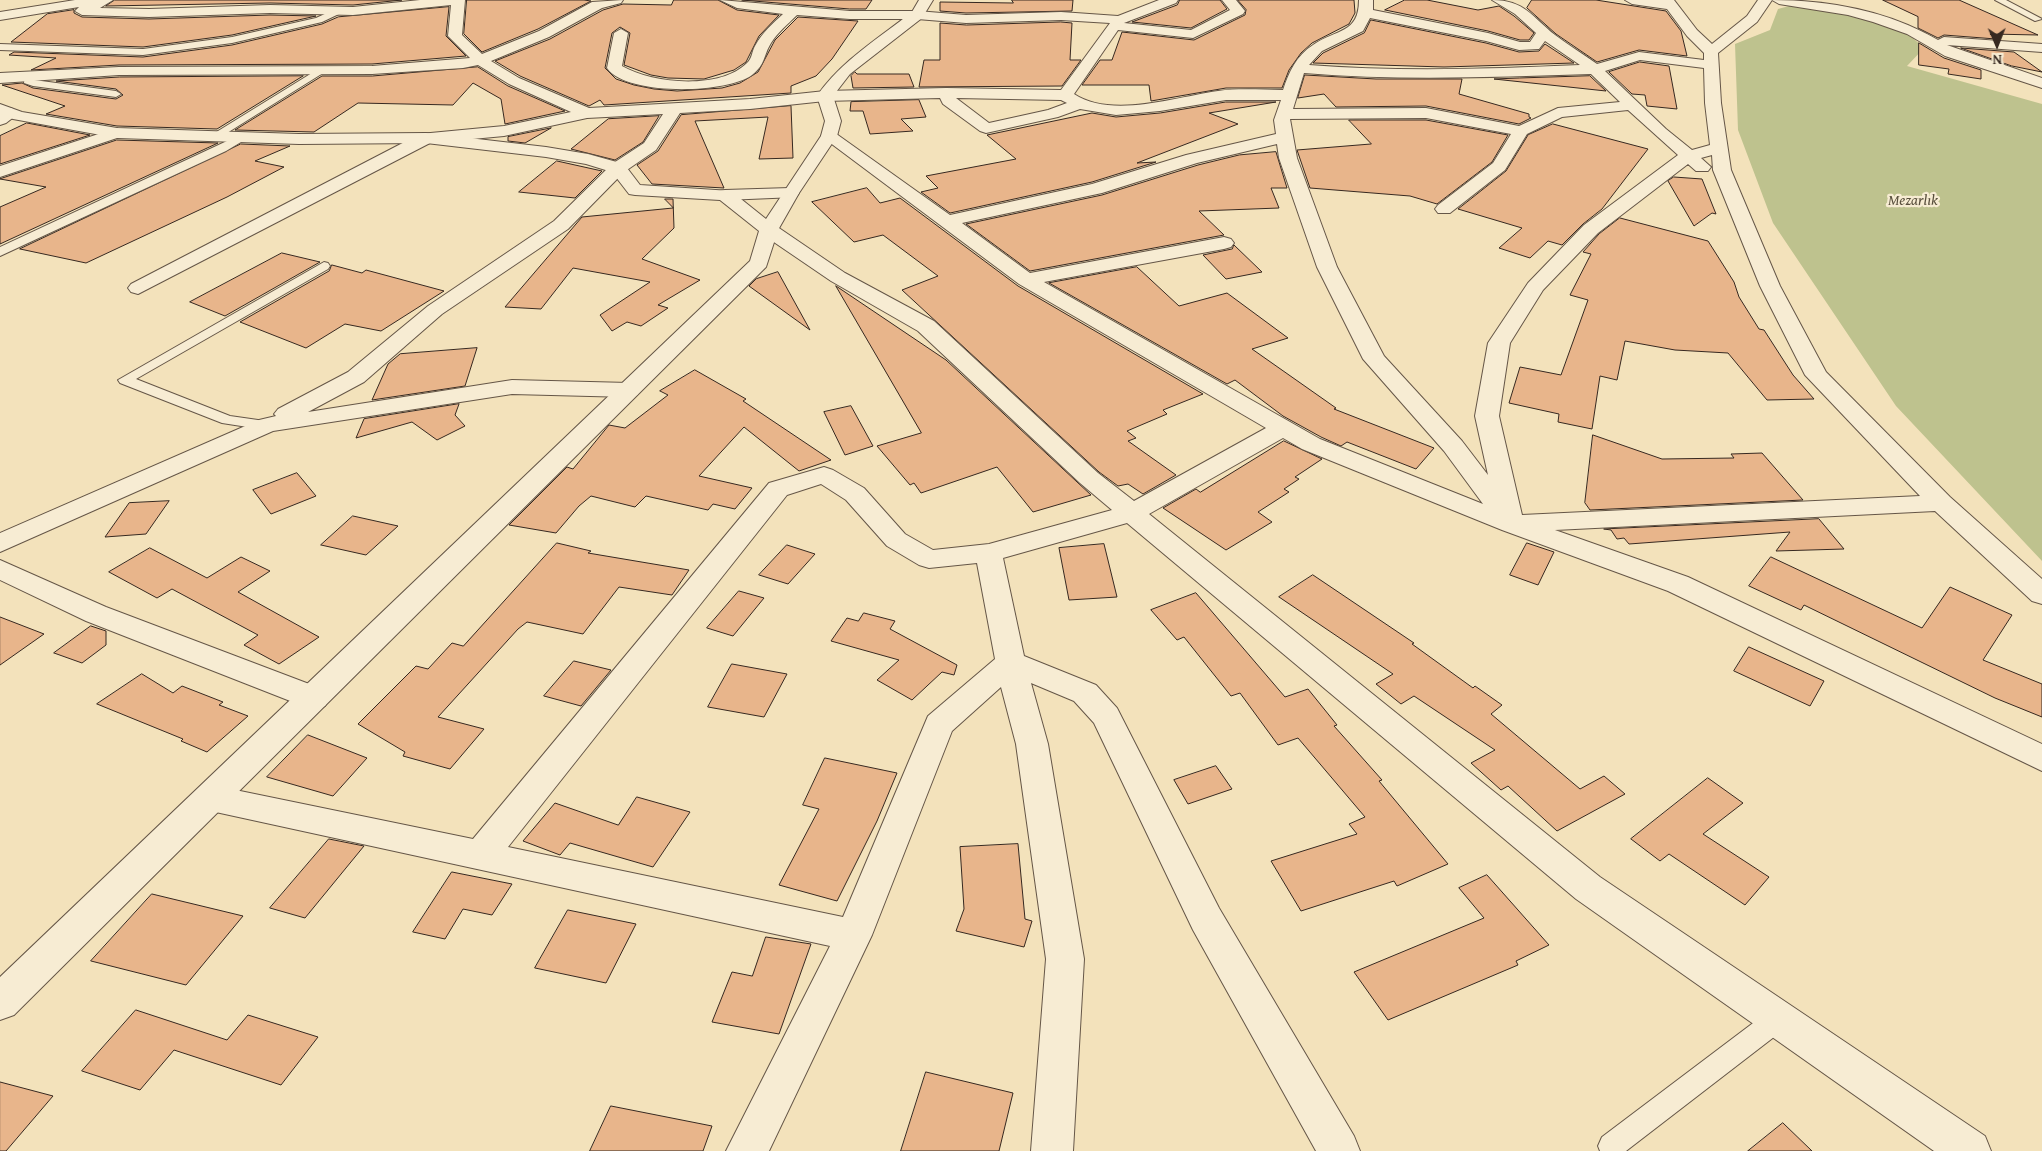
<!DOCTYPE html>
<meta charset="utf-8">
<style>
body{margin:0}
#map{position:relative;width:2042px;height:1151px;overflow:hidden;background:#f3e2bb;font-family:"Gentium Book Plus",serif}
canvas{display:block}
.north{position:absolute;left:1972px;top:20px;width:50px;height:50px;-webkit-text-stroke:4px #f7ecd3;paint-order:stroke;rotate:179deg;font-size:14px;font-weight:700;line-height:20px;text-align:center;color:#362820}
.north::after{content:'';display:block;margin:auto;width:18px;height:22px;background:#362820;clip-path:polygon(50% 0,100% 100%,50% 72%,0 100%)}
</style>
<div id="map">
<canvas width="2042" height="1151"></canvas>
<div class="north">N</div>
</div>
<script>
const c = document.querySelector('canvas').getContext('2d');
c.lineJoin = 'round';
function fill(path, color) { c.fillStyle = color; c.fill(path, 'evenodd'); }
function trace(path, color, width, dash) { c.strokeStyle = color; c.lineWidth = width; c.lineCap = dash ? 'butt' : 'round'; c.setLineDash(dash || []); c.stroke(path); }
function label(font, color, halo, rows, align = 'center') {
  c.font = font + ' "Gentium Book Plus",serif'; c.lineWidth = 4.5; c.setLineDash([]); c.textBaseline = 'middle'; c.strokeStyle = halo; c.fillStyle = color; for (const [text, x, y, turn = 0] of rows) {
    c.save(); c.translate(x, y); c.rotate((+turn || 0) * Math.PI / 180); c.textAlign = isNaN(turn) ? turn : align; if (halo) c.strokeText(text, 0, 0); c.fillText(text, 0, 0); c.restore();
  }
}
const green = new Path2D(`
 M1793 5 1874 20 1905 31 1924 48 1907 66 2042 104V561L1896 406 1773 223 1738 130 1735 44 1770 30 1778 9Z`);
const building = new Path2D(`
 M115 0H402L353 5 270 3 106 6Z
 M467 0H584L591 1 538 29 482 52 464 34Z
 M674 0H718L737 10 779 15 759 36 746 62 734 70 704 79 668 78 651 75 624 65 630 33 620 27 612 33 605 68 616 79 634 85 654 89 677 91 722 88 740 83 758 72 775 40 798 17 858 21 832 59 816 76 791 86V93L604 105 600 100 589 106 520 76 495 61 550 39 603 10 623 4 671 5Z
 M742 0H872L866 9H850Z
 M1012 0H1073L1072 11 966 13 940 11V2L1013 3Z
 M1180 0H1220L1227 9 1191 28 1132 22 1177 5Z
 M1238 0H1354L1355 13 1349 24 1312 43 1301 53 1289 70 1282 88H1226L1151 101 1149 85H1082L1100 60H1112L1122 32 1194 40 1245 15 1246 10Z
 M1405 0H1427L1478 10 1499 6 1514 16 1534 33 1529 40H1520L1488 31 1385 10Z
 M1532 0H1596L1666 11 1681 31 1687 56 1639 50 1597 62 1556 34 1527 8Z
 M1883 0H1959L2038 35 1990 34 1996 39 1944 35 1938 38 1918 28V17Z
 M449 7 446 36 466 56 372 64 119 65 31 70 56 58 9 55 14 52 143 57 232 45 322 24 338 17Z
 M74 10V13L82 17 149 19 270 15 316 16 232 35 143 47 11 42 47 14Z
 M1371 20 1486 43 1519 52 1539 51 1545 44 1574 63 1444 67 1313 63 1323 53 1364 33Z
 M1061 22 1072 23 1070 60H1081L1062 86 919 87 924 60H940V23L966 25Z
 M1919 43 1944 58 1981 70V79L1948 74 1949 69 1919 65Z
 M1961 48 2014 52 2042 72 2012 66Z
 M1640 62 1669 66 1677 109 1647 106 1645 95 1632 94 1609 72Z
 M478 67 508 86 565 111 505 124 501 99 473 83 453 105 358 103 314 132 235 130 322 76H372Z
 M855 72 857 74H909L914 87 853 88 851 76Z
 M1305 75 1376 79H1462L1459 94 1529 114V117L1531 118 1519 124 1426 106 1336 107 1324 94 1298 98Z
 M303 76 217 129 117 126 46 114 65 106 2 85 22 83 33 88 116 99 123 95 116 89 56 81 119 77Z
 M1590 76 1606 91 1494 79 1519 78Z
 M919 100 926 117 901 119 913 131 870 134 863 111H850L851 102Z
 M1226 102H1276L1209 113 1238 124 1137 163 1156 162 1092 182 950 213 921 192 938 188 926 176 1016 159 987 135 1092 113 1116 117 1160 113Z
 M791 106 793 158 759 159 768 117 695 121 724 188 652 184 637 165 658 151 681 115Z
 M659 116 643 142 615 160 571 149 608 119Z
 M1349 120H1426L1508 135 1492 162 1437 204 1410 196 1310 188 1297 150 1371 144Z
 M27 123 90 135 0 164V136Z
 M1553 124 1648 149 1602 209 1583 224 1562 245 1548 241 1530 258 1499 248 1522 228 1458 209 1506 171 1528 135Z
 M551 128 525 143 508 141V137Z
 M117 140 218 143 0 244V207L46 187 0 179Z
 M241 144 290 146 255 161 284 167 227 197 86 263 20 249Z
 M1276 152 1287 188H1271L1279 208 1199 211 1224 235 1030 271 966 224 1102 195 1198 165 1239 155Z
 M557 161 602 171 575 198 519 192Z
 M1674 177 1702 179 1716 214 1712 213 1694 226 1668 181Z
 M867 188 880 203 900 198 1018 286 1203 394 1163 410 1167 414 1127 431 1136 438 1128 441 1176 475 1143 494 1128 484 1118 486 1099 472 902 290 938 276 883 235 854 242 812 202Z
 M665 199H673L674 228 642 259 700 280 658 305 668 308 641 326 627 322 612 331 600 315 650 282 573 268 541 309 505 307 582 217 673 208Z
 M1620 218 1708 241 1734 282 1739 297 1759 329 1764 330 1793 375 1814 399 1767 400 1728 353 1675 350 1625 341 1617 380 1600 376 1592 429 1558 422 1559 414 1509 403 1520 367 1561 375 1588 300 1570 295 1591 254 1583 252 1599 234Z
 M1234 245 1262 272 1226 279 1203 255 1232 249Z
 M282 253 320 262 225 316 190 302Z
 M332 265 362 273 366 270 444 291 381 331 345 324 306 348 240 322 329 271Z
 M1137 267 1179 306 1227 293 1288 338 1252 349 1336 408 1334 409 1434 448 1416 469 1347 442 1341 446 1321 437 1283 416 1235 380 1227 384 1049 283Z
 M778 272 810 330 749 286 756 279Z
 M836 286 946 360 1091 495 1033 512 997 467 921 493 914 483 910 485 877 446 921 433Z
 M477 348 465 386 372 400 388 364 400 354Z
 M695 370 746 399 743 401 831 460 799 471 744 427 699 476 752 488 735 509 713 504 708 510 646 496 635 507 591 496 579 506 556 533 509 525 567 467 573 469 609 425 625 428 668 395 660 391Z
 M459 404 455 415 465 426 437 440 412 422 356 438 364 419Z
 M851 406 873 446 845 455 824 412Z
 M1593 435 1662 459 1734 458 1731 454 1762 453 1803 500 1590 510 1585 503Z
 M1284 441 1322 459 1295 477 1299 479 1284 489 1289 492 1258 512 1272 522 1226 550 1163 508 1196 489 1200 492Z
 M297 473 316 496 271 514 253 490Z
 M169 501 146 534 105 537 129 503Z
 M353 516 398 526 366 555 321 545Z
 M1819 519 1844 549 1776 551 1790 532 1629 544 1624 538 1617 539 1611 530 1604 529Z
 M557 543 591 551 588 553 689 570 672 595 619 587 583 634 527 622 518 629 438 717 484 729 450 769 403 756 405 752 358 724 416 666 428 669 452 643 463 646Z
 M1527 543 1554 552 1538 585 1510 575Z
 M1104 544 1117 597 1069 600 1059 548Z
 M787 545 815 554 788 584 759 575Z
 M150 548 207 578 241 557 270 571 238 592 319 637 279 664 244 645 258 635 172 589 157 598 109 572Z
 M1771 557 1922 628 1950 587 2012 615 1983 660 2042 684V717L1995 698 1804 605 1801 610 1749 586Z
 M1313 575 1414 643 1412 644 1473 688 1475 686 1502 705 1491 714 1580 789 1604 776 1625 794 1557 831 1508 786 1501 790 1471 763 1495 750 1414 696 1401 704 1376 684 1393 674 1279 597Z
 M739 591 764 598 733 636 707 628Z
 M1196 593 1285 697 1308 689 1337 725 1334 726 1382 780 1379 781 1448 864 1397 886 1394 881 1301 911 1271 861 1357 834 1349 824 1365 817 1298 738 1278 745 1240 693 1231 696 1184 637 1177 640 1151 610Z
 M864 613 895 621 890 629 957 665 954 675 942 672 912 700 877 680 899 660 831 641 847 618 858 621Z
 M0 617 44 634 0 665Z
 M91 626 106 631V645L82 663 54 653Z
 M1749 647 1824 681 1810 706 1734 671Z
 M574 661 611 670 581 706 544 696Z
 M732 664 787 674 764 717 708 707Z
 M142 674 173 693 182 686 223 702 219 705 248 716 207 752 181 741 183 739 97 704Z
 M308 735 367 758 333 796 267 777Z
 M825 758 897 773 877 821 837 901 779 885 819 809 803 805Z
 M1216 766 1232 789 1188 804 1174 780Z
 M1708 778 1743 803 1703 834 1769 877 1745 905 1669 854 1660 861 1631 839Z
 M637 797 690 812 653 867 570 843 560 855 523 841 555 803 618 825Z
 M329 839 364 846 305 918 270 908Z
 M1018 844 1025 919 1032 921 1024 947 956 931 964 909 960 847Z
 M452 872 512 884 492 915 463 909 445 939 413 932Z
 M1487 875 1549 945 1516 961 1518 965 1388 1020 1354 972 1484 918 1459 888Z
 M152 894 243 916 186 985 91 961Z
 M568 910 636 924 606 983 535 968Z
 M766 937 811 944 779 1034 712 1022 732 972 752 976Z
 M136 1010 227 1040 248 1015 318 1037 281 1085 174 1050 140 1090 82 1071Z
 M926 1072 1013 1093 999 1151H901Z
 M0 1082 53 1096 6 1151H0Z
 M611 1106 712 1126 703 1151H590Z
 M1783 1123 1812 1151H1748Z`);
const service = new Path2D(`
 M1995 0H2006L2042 19 2035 21Z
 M340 7 344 10 343 12 322 22 232 43 143 55 0 50V44L143 49 232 37 316 18Z
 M320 68 325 71 323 73 219 138H211L210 136Z
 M25 75H31L34 80 116 91 121 94 116 97 33 86 24 83Z
 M242 134 247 137 246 139 226 151 0 256V247Z
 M324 262 328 263 330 266 328 269 136 379 230 416 272 422 275 425 272 428 267 430 222 423 120 383 118 380Z
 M1778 1007 1787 1011 1790 1019 1787 1027 1626 1151H1600L1598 1146 1602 1137 1769 1011Z`);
const minor = new Path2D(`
 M75 0H113L100 8 149 9 270 5 353 7 420 0H465L462 35 482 54 539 31 592 2 623 0 621 3 602 8 549 37 491 61 519 78 589 108 750 99 825 91 946 88 1061 90 1110 23 1061 20 966 23 917 19H850L797 15C788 24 778 32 771 43 763 56 766 64 752 75 726 94 626 96 607 68L614 33 621 29 628 33 622 66C653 84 720 90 747 63 752 59 752 51 755 46 762 33 773 23 783 14L737 8 720 0 850 11H917L966 15 1061 12 1118 16 1159 0H1178L1176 3 1124 23 1191 30 1230 10 1222 0H1236L1245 11 1243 14 1193 38 1118 30 1074 94C1112 119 1175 97 1218 91 1239 88 1262 90 1283 90 1289 72 1296 56 1313 45 1336 29 1359 34 1359 0H1373V10L1488 33 1520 42H1530L1536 33 1515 14 1492 0C1525 0 1532 17 1555 35 1568 45 1583 54 1597 64L1639 52 1704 60V53L1687 36 1667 9 1632 4 1625 0H1674L1697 30 1712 44 1747 16 1758 0H1772L1757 22 1718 53 1721 103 1731 170 1780 286 1826 372 1950 497 2042 579V604L2032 601 1935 511 1555 530 1688 577 2042 744V771L1668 591 1502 530 1302 449 1283 438 1149 514 1600 877 1985 1136 1991 1151H1934L1576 899 1127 523 1003 558 1024 656 1096 685 1117 708 1219 908 1354 1136 1360 1151H1316L1193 930 1094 723 1074 701 1031 683 1048 744 1084 959 1073 1151H1031L1046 959 1016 744 1001 687 952 731 872 935 769 1151H726L830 946 211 811 199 807 194 798 199 789 211 785 473 839 769 483 824 467 833 470 864 488 905 534 933 550 989 544 1112 510 1080 483 918 331 831 281 762 234 760 230 762 226H776L845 273 934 321 1098 473 1134 501 1266 428 1019 284 821 136 823 133H835L950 215 1092 184 1186 155 1276 134 1274 120 1281 100H1226L1160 111 1116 115 1080 109 1058 117 986 133 980 131 943 104 940 98 825 101 750 109 680 113 656 150 624 172 568 229 442 314 364 382 308 412 512 380 629 383 637 385 640 390 637 395 629 397 512 394 273 431 0 552V533L259 420 276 416 274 414 278 409 348 372 428 306 554 221 612 164 644 143 663 114 587 118 504 136 430 143 138 294 131 292 128 288 131 284 420 134 504 126 571 112 509 84 478 65 463 68 372 74 119 75 0 83V73L119 67 372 66 470 58 448 36 451 5 353 15 270 13 149 17 82 15 75 11 79 7 0 20V12ZM1370 18 1486 41 1519 50 1539 49 1545 41 1580 65C1489 69 1400 72 1309 65L1322 51 1363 31ZM1640 60 1704 68 1705 103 1710 145 1692 150 1666 129 1605 71ZM1304 73C1400 81 1495 77 1591 74L1620 102 1558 108 1519 126 1426 108 1293 109ZM956 98 1061 100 1067 103 1048 110 989 123ZM1628 110 1678 155 1584 225 1528 283 1488 343 1475 416 1488 475 1462 441 1384 356 1337 267 1297 158 1290 119 1426 118 1511 134 1493 163 1438 205 1435 209 1438 213H1450L1505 170 1527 134 1562 117ZM1277 144 1279 158 1317 267 1363 359 1444 451 1483 504 1320 439 1044 282 1224 249 1231 247 1234 243 1231 239 1224 237 1030 273 962 223 1102 193 1197 163ZM1712 155 1713 170 1760 286 1805 375 1920 496 1522 515 1499 416 1510 343 1543 290 1598 233 1688 164 1696 171H1708L1711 167 1701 158ZM821 484 846 500 887 546 919 565 929 568 977 563 995 659 928 716 843 917 508 847 787 495Z
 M1772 0C1830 0 1888 11 1938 40L1944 37 2042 44V52L1947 45 2042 78V88L1945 56 1907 34 1873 22 1848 15 1779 4Z
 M11 108 19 113 6 123 0 125V113Z
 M117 128 125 133 123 136 0 177V166Z
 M790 188 796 189 799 193 796 197 725 200 719 199 716 195 719 191 725 190Z
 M0 560 106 607 325 690 329 698 325 706 314 709 303 706 86 621 0 580Z`);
const tertiary = new Path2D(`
 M919 0H933L922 18 850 74 833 96 841 121 837 136 799 193 778 230 766 267 14 1015 0 1020V977L750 261 759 231 720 200 635 195 629 194 612 172 586 164 546 157 426 143 299 144 117 138 13 119 0 114V104L22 112 117 128 299 134 426 133 546 147 588 154 624 164 640 185 731 191 766 219 821 136 825 121 817 96C841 61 879 38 912 12Z`);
const farParknames = [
 ["Mezarlık",1913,201]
];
fill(green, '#bec28e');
fill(building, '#e8b58b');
trace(building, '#362820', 1);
trace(service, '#655647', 2);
trace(minor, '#655647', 2);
trace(tertiary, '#655647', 2);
fill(service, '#f7ecd3');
fill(minor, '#f7ecd3');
fill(tertiary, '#f7ecd3');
label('italic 15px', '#584e3c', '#f7ecd3', farParknames);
</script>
